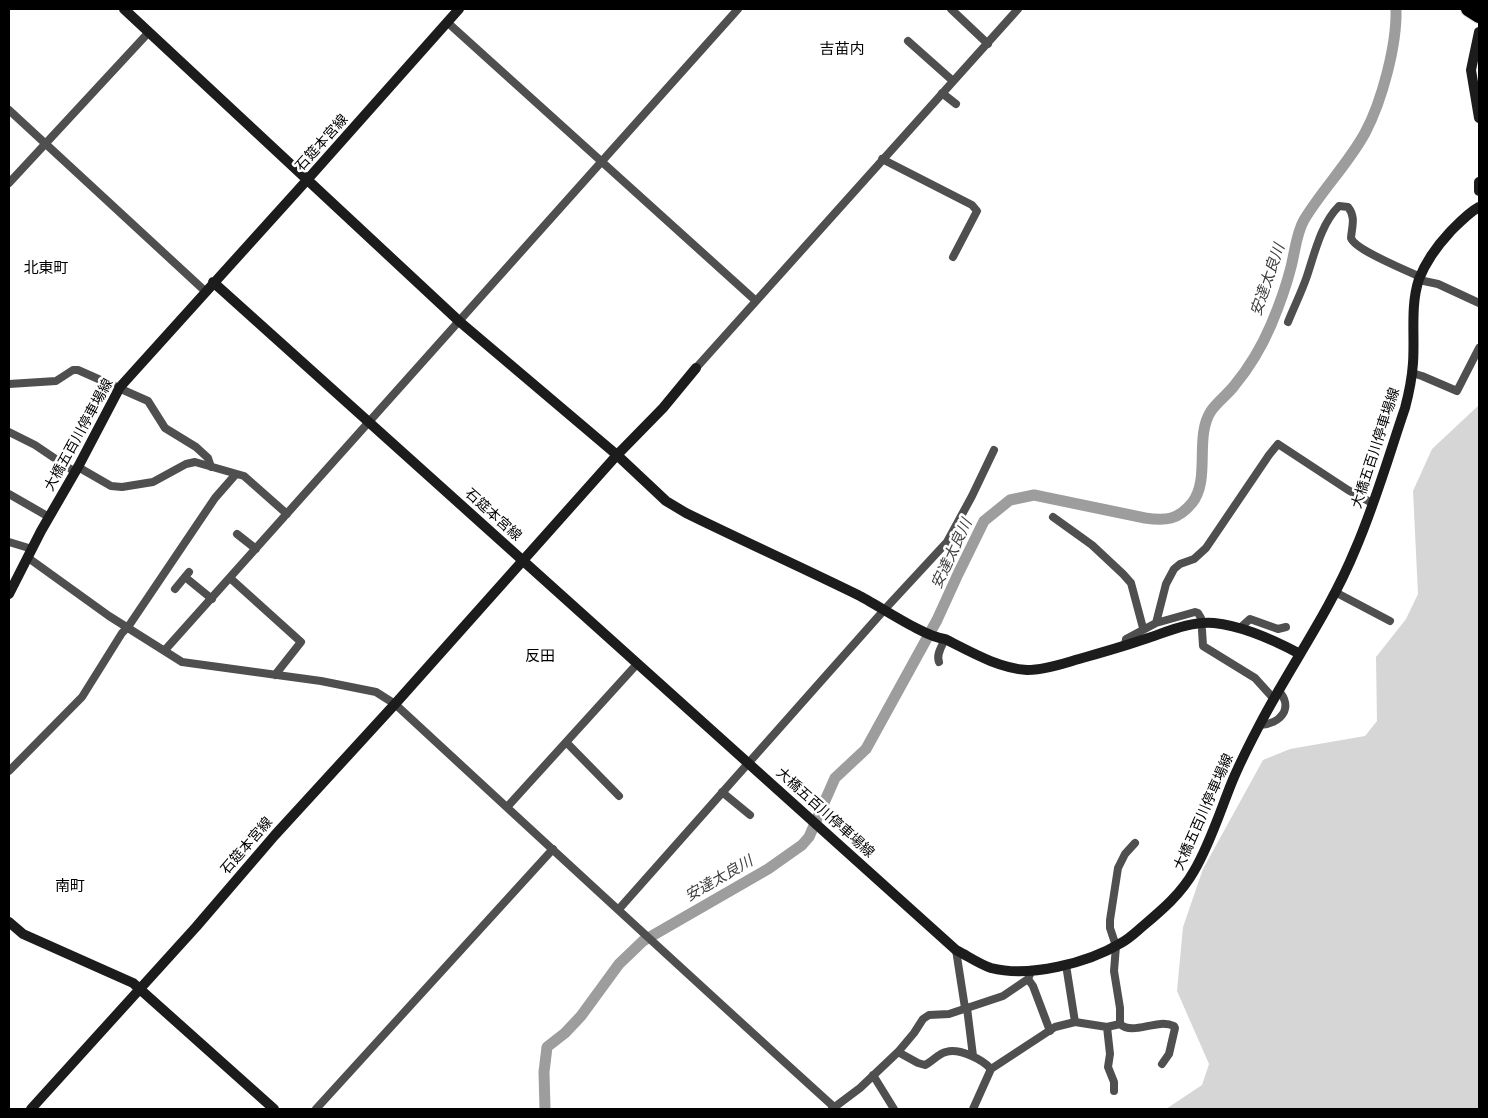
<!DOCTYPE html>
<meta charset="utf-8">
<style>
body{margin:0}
#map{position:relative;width:1488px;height:1118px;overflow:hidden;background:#fff;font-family:"IBM Plex Sans",sans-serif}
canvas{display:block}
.frame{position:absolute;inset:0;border:10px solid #000;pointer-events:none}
</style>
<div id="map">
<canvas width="1488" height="1118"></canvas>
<div class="frame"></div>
</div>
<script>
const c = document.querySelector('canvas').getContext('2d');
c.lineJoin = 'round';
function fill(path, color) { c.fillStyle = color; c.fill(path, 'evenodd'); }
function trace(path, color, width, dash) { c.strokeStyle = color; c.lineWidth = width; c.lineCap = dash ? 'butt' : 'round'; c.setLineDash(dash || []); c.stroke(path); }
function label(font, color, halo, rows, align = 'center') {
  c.font = font + ' "IBM Plex Sans","Noto Sans JP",sans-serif'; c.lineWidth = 5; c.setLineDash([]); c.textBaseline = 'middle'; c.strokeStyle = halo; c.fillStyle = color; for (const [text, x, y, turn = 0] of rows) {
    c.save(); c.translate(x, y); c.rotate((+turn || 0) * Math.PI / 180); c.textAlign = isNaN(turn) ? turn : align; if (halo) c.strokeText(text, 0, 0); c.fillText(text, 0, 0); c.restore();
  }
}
const green = new Path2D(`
 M1479 405V1109H1166L1202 1085 1209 1064 1177 991 1183 927 1203 869 1263 760 1290 749 1365 736 1377 721 1376 657 1406 619 1418 594 1413 491 1432 449Z`);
const river = new Path2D(`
 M545 1109 544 1072 547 1047 565 1033 581 1016 619 964 643 941 768 869 802 845 809 837 835 778 866 749 937 620 958 574 984 521 1010 500 1034 495 1145 518C1166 521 1178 520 1192 503 1211 479 1194 437 1211 411 1217 402 1227 395 1234 386 1249 368 1262 346 1271 325 1279 306 1286 287 1291 267 1295 252 1296 234 1304 220 1322 190 1348 164 1365 133 1382 101 1397 45 1396 9`);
const street = new Path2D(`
 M951 9 988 44
 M447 22 756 301
 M908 41 953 81
 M942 93 956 104
 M9 110 205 291
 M882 159 972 205 977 211 953 257
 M9 183 149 32
 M1419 280 1438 284 1479 303
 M1288 322C1294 307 1302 291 1307 276 1315 252 1321 224 1339 206L1348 207C1356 217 1352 226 1351 238 1355 250 1406 270 1420 277
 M696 368 1018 9
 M1412 373 1422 376 1457 391 1479 348
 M9 384 56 381 73 370H78L148 401 165 428 196 447 208 458 211 467
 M9 432 35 445 75 472
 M78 467 111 486 122 487 153 482 186 464 195 462 244 476 287 514
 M9 494 49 517
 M1053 517 1092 545 1123 574 1131 583 1143 628
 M237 534 256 549
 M9 542 32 549
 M27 557 109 616 182 662 321 681 376 692 395 704C541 839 687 974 834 1107
 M185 577 212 599
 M230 578 301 642 275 675
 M175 589 189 572
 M1335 592 1390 621
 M1156 623 1195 612 1198 613 1201 618
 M1240 628 1250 619 1278 629 1286 627
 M1202 630 1203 646 1255 678 1274 699
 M1125 645 1126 639 1156 623 1166 584 1174 569 1180 564 1194 559 1206 548 1269 455 1278 444 1348 490 1372 503
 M165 650 738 9
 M939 662C936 654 942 646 945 639
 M1260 725C1280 724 1295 708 1278 690
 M566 742 619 796
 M9 771 82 697 122 633 128 627 215 498 236 474
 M722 792 750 815
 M508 806 637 664
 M619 909 885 609 947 542 972 496 994 450
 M956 950 965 1008
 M1066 965 1075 1022
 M1028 979 1033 986 1050 1031
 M967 1008 973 1056
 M1120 1024C1133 1036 1157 1018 1174 1026L1175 1028 1169 1054 1162 1064
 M1107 1027 1110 1054 1108 1067 1114 1082V1091
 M898 1052 918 1063 925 1065C932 1062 939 1053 946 1052 959 1048 982 1059 991 1069
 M873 1075 894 1109
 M316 1109 553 849
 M832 1109 860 1088 898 1052 914 1033 923 1019 929 1015 949 1014 1003 996 1028 979 1032 970
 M973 1109 991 1069 1055 1027 1075 1022 1107 1027 1120 1024V1008L1114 971 1116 946 1110 928V920L1118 868 1125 854 1135 843`);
const secondary = new Path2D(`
 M124 9 460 322 617 455 666 501 686 513C743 541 801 567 858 595 878 605 926 638 945 639 971 652 998 668 1027 670 1047 670 1067 662 1086 657 1107 651 1128 645 1148 638 1169 631 1192 621 1214 623 1244 626 1274 640 1300 654
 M1479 32 1471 70 1479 118
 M1479 182V191
 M213 282 956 950C968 956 979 964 991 968 1029 978 1088 963 1121 943 1129 939 1136 932 1143 926 1162 910 1181 894 1194 871 1211 842 1221 808 1234 777 1242 759 1251 741 1260 724 1291 665 1330 611 1355 550 1375 504 1389 455 1405 408 1409 393 1412 378 1413 363 1415 336 1410 306 1419 279 1426 261 1437 246 1450 232 1459 223 1468 213 1479 207
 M9 594 41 531 78 467 120 387 307 180 459 9
 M9 922 23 934 133 983 274 1109
 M31 1109 196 927 275 835 395 704 617 455 663 408 696 368`);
const highway = new Path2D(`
 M1468 9 1479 16`);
const streetNames = [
 ["石筵本宮線",322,143,-48],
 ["大橋五百川停車場線",79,435,-61],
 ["大橋五百川停車場線",1376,448,-72],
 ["石筵本宮線",493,515,42],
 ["大橋五百川停車場線",1204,812,-66],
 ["大橋五百川停車場線",825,813,42],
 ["石筵本宮線",247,846,-49]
];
const neighbourhoodNames = [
 ["吉苗内",842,50],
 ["北東町",46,269],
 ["反田",540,657],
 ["南町",70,887]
];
const waterNames = [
 ["安達太良川",1268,280,-71],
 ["安達太良川",952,554,-65],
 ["安達太良川",719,879,-30]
];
fill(green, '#d6d6d6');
trace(river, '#9d9d9d', 11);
trace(highway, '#dbdbdb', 16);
trace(street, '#4f4f4f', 8);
trace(secondary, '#1c1c1c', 10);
trace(highway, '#000', 14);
label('14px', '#000', '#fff', streetNames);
label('15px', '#000', '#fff', neighbourhoodNames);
label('italic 15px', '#3e3e3e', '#fff', waterNames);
</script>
